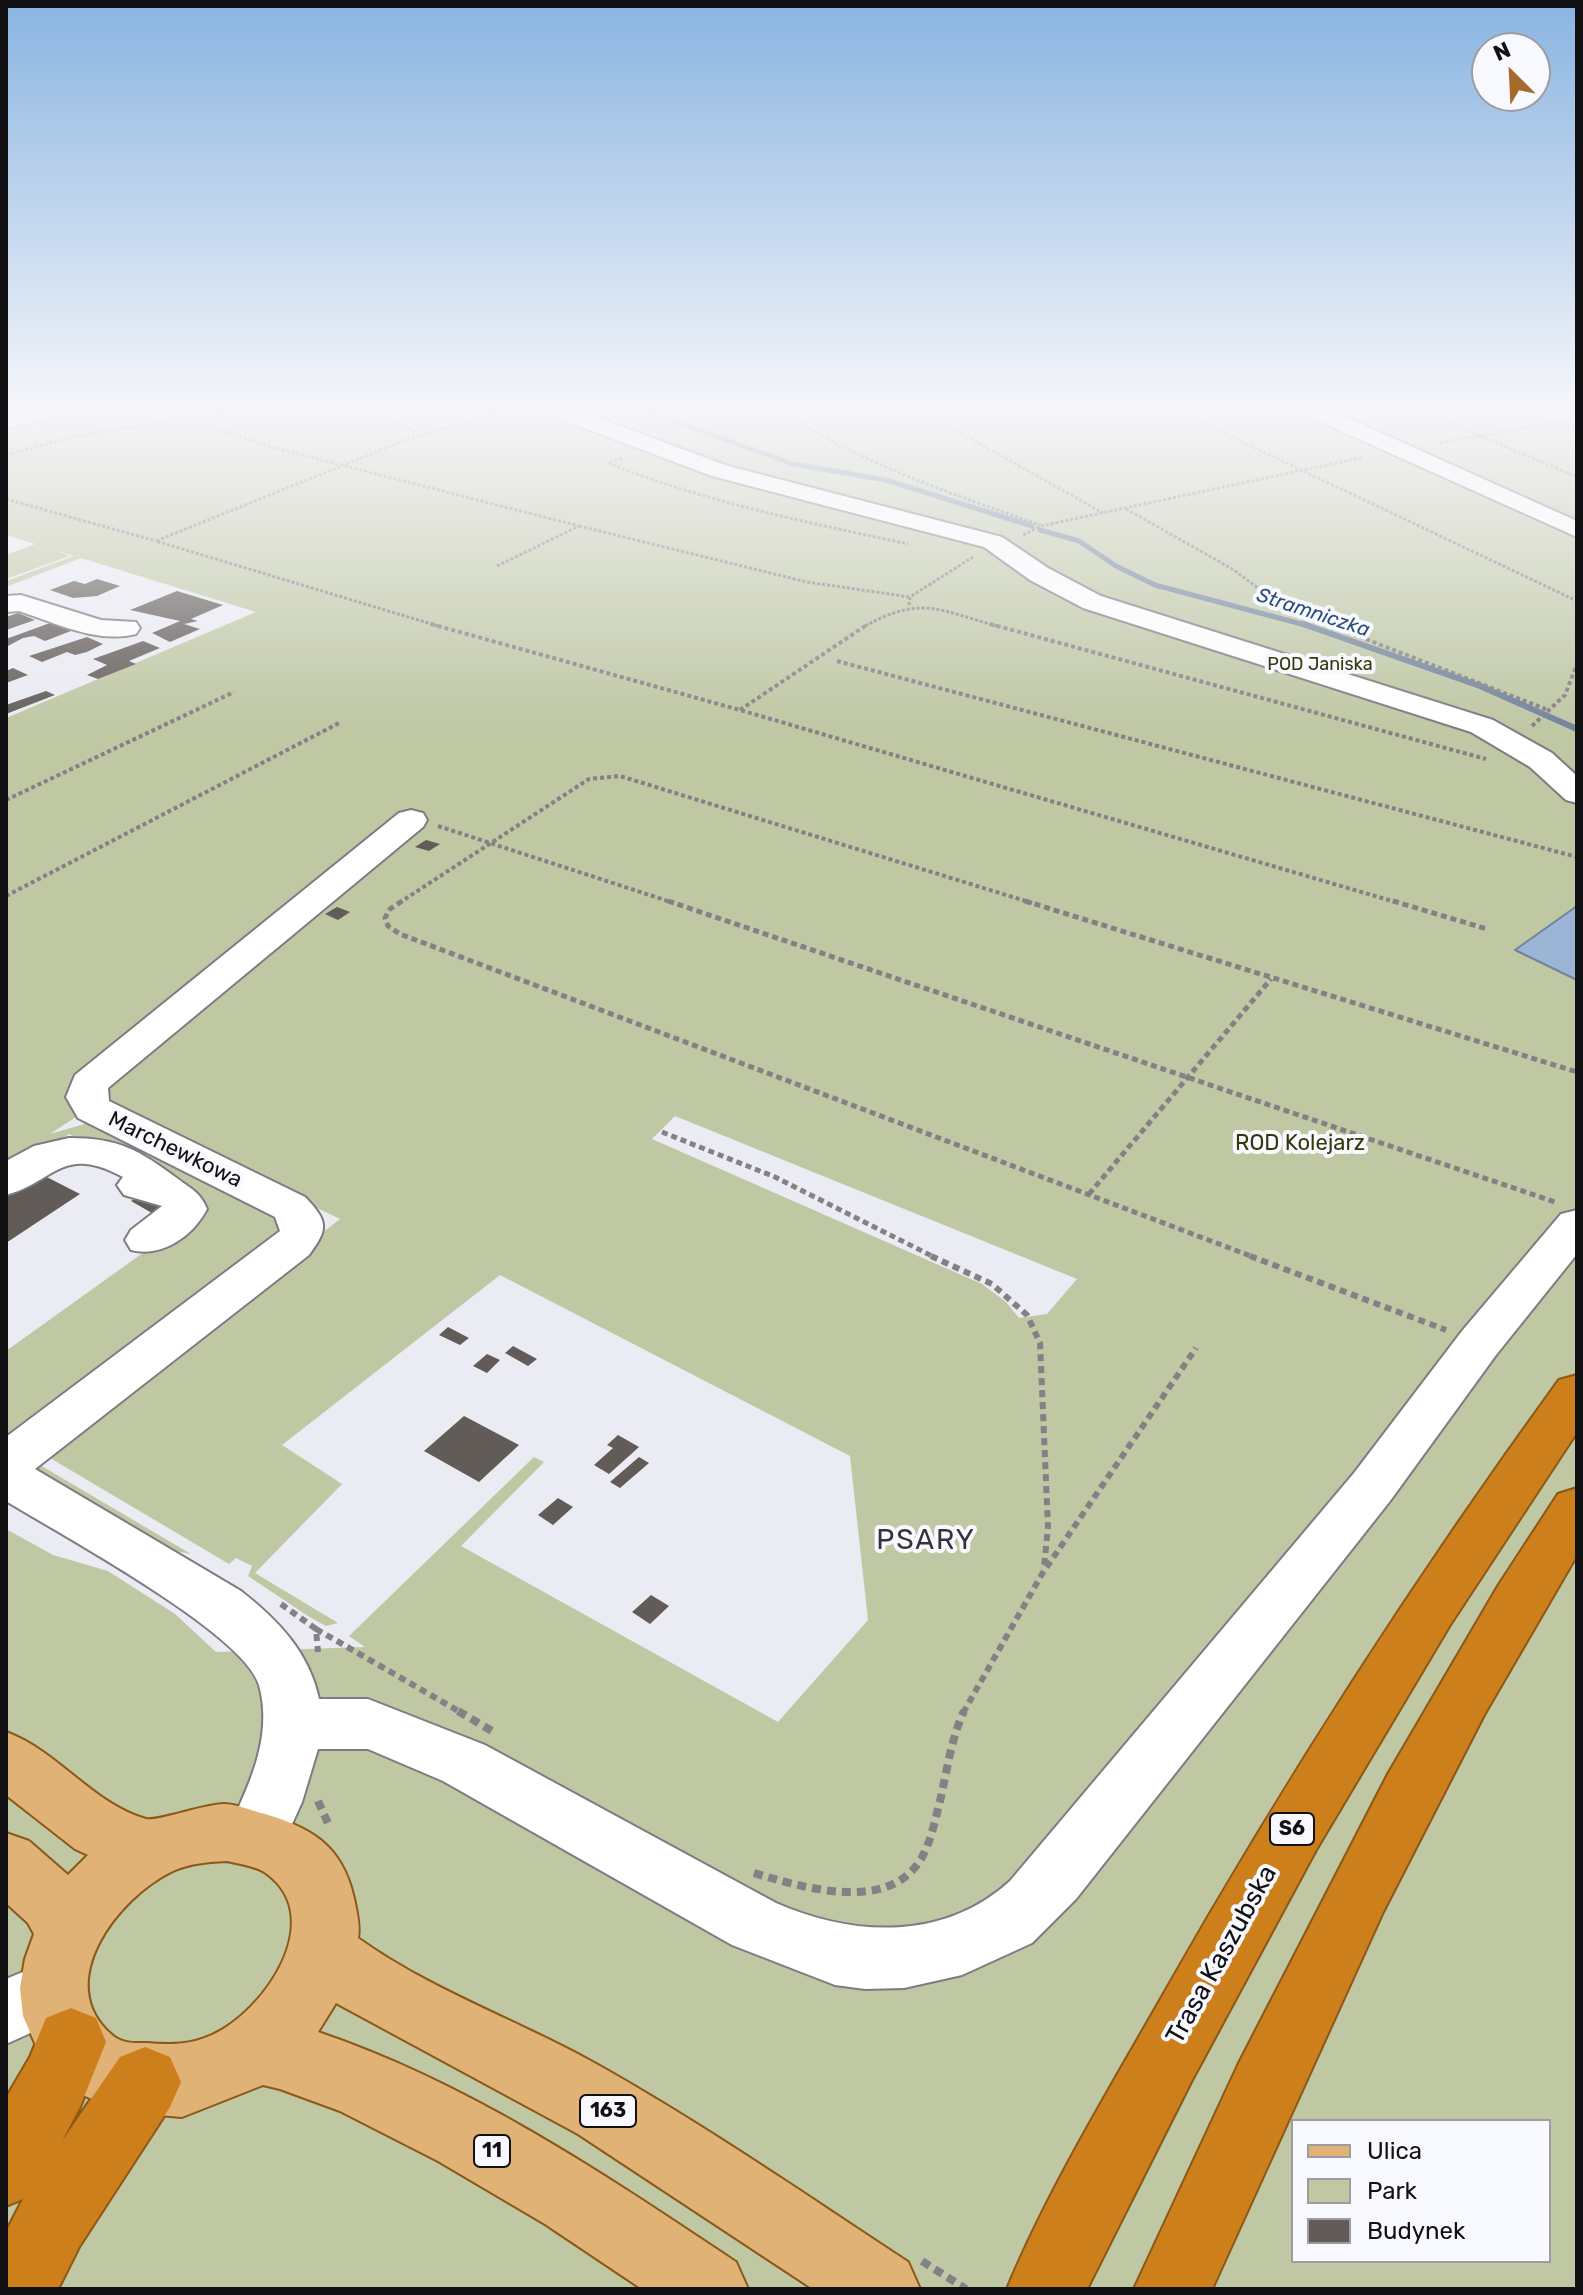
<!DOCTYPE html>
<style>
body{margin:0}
#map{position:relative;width:1583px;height:2295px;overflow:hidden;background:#ebebf3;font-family:Rubik,sans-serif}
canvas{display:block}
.frame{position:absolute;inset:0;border:8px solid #111113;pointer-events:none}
.legend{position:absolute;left:1291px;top:2119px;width:260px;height:144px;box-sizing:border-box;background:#f8f9ff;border:2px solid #9c9ca1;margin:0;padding:10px 14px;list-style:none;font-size:24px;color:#111113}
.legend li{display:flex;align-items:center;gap:16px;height:40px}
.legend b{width:40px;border:2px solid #9c9ca1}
.north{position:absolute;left:1471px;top:32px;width:80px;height:80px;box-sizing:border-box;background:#f8f9ff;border:2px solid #9c9ca1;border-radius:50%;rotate:336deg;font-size:22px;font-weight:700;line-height:32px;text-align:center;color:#111113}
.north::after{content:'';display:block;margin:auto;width:28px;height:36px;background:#a66a2c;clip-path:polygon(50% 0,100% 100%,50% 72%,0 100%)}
</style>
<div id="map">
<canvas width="1583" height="2295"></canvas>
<div class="frame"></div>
<ul class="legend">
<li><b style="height:10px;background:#e0b276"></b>Ulica</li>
<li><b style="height:22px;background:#bfc7a3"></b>Park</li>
<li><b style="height:22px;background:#625c58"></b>Budynek</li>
</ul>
<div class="north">N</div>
</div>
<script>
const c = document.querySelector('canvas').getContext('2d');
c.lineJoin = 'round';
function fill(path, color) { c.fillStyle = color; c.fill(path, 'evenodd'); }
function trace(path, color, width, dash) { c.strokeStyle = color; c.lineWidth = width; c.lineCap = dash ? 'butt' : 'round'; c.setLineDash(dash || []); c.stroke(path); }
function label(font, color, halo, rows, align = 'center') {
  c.font = font + ' Rubik,sans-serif'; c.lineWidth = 8; c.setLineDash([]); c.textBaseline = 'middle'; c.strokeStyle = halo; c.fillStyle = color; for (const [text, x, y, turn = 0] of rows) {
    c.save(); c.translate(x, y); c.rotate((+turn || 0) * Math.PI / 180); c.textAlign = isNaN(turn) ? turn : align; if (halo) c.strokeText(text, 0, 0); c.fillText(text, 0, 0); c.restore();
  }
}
const green = new Path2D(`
 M110 409H1577V2289H6V1529L53 1555 108 1571 175 1614 216 1652 365 1647 349 1636 534 1457 544 1462 461 1546 778 1722 868 1620 850 1456 500 1275 282 1445 342 1484 255 1573 338 1623 326 1626 308 1616 248 1576 252 1566 236 1558 229 1564 40 1452 340 1219 98 1102 103 1084 426 819 410 814 321 883 90 1074 80 1089 88 1109 50 1134 88 1123 112 1129 288 1219 295 1229 291 1237 25 1436 14 1437 6 1433V1351L193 1217 199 1207C196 1193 181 1192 170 1185 164 1181 164 1174 158 1170 132 1151 98 1149 69 1134L6 1175V718L256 612 81 558 6 587V581L74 556 54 550 70 556 6 579V555L35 544 6 535V431ZM675 1116 1077 1279 1047 1314 1019 1318 1006 1302 982 1284 652 1139ZM1293 2121H1549V2261H1293Z
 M28 1458 191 1554 154 1547 25 1470Z`);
const water = new Path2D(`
 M1577 906V980L1515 950Z`);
const streamFar1 = new Path2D(`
 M641 409 793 464 886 480 1032 526
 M1040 530 1079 541 1116 566 1155 585 1309 626`);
const stream = new Path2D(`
 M1303 624 1480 686 1577 729`);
const building = new Path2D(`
 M97 579 120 586 97 596 73 598 50 590 74 581 85 584Z
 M177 591 223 605 191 619 198 621 184 624 200 629 170 642 152 633 180 621 130 610Z
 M18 613 35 620 6 630V617Z
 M50 623 71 631 45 641 34 636 23 638 6 647V639Z
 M87 637 103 644 87 652 75 655 67 652 42 662 29 656Z
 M143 641 160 648 129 661 136 664 98 679 87 675 107 665 93 659Z
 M13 668 28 675 6 683V671Z
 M46 691 55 695 6 714V705Z
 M426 840 440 844 429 851 415 847Z
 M337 907 350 912 338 920 325 914Z
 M33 1170 80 1194 6 1243V1188Z
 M141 1195 168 1209 157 1216 131 1201Z
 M448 1327 469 1338 460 1345 439 1335Z
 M513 1346 537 1359 528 1366 505 1353Z
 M487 1354 500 1360 487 1373 473 1366Z
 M464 1416 519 1445 479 1482 424 1451Z
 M618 1435 639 1447 609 1474 594 1465 613 1448 607 1445Z
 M639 1457 649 1463 620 1488 610 1482Z
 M558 1498 573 1507 553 1525 538 1515Z
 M651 1595 669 1606 650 1624 632 1612Z`);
const pathFar4 = new Path2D(`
 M362 409 419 433
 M779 409C858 463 950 493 1040 525
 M918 409 1103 513
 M1173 409 1577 601
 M1417 409 1577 477
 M1520 409 1577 431
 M86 412 103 409
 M191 417 286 409
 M1440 443 1577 419
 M6 455 73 437 186 418 275 448 579 526 495 567
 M622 458 608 463C705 502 806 522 908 544
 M6 499 156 541
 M1126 509 1234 570 1283 607 1332 626
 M579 526 807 582 910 597
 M1023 535 1041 526 1364 457
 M909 605 910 597 973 557
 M438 626 156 541 408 439 513 409
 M865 626C922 595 938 610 997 626`);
const pathFar3 = new Path2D(`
 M431 624 740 710 1399 903
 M990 624 1486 759
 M1327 624 1548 710
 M837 661 1577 857
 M740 710 868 624
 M1532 726 1565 695 1577 664
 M6 800 234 692
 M438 826 674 903
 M6 896 341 722
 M399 903 589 779 620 776 1032 903`);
const pathFar2 = new Path2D(`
 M402 901 390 909 385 918 388 926 400 934 1256 1258
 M668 901 1558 1203
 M1025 901 1577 1072
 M1393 901 1487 929
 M662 1132 775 1177 936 1258
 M1089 1194 1271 979`);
const pathFar1 = new Path2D(`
 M931 1256 992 1284 1027 1315 1040 1343 1048 1527 1044 1567
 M1250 1256 1446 1330
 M281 1604 316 1629 318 1652
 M316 1629 462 1713
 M963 1713 1042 1574 1196 1348`);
const path = new Path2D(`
 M458 1711 492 1731
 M318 1801 330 1828
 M754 1873C801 1887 888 1914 921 1859 931 1842 935 1820 940 1801 947 1771 951 1739 964 1711
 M922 2261 966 2289`);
const minor = new Path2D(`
 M35 409H75L72 414 6 428V414Z
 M544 409H574L728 466 1002 537 1048 568 1101 596 1493 720 1552 753 1577 776V803L1566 800 1530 767 1471 732 1083 608 1030 580 984 547 712 476 547 414Z
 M1300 409H1328L1577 521V537L1303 414Z
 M21 595 101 620 136 622 140 628 136 634C97 644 56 623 19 611L6 612V596Z
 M411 810 423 813 427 820 423 827 108 1088 109 1101 305 1197C329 1222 328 1229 309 1255L35 1469 241 1591C278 1620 309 1652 319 1699H368L485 1745 776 1903C854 1937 944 1941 1010 1881L1354 1473 1462 1331 1561 1214 1577 1210V1254L1496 1355 1390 1501 1076 1899 1032 1943 962 1975 904 1988 865 1989 835 1985 732 1945 443 1781 368 1749H318L302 1802 278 1855 256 1863 234 1855 225 1836C247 1790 274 1738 259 1685 244 1633 58 1533 6 1501V1437L280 1231 275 1217 78 1118 66 1097 75 1075 399 813Z
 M69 1138C119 1138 139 1150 178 1179 191 1189 200 1192 207 1209 193 1236 162 1258 131 1250L125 1240 131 1230 162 1206 124 1195 117 1185 123 1177C62 1144 56 1181 6 1195V1161L34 1146Z
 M54 1959 77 1968 87 1990 77 2012 6 2044V1979Z`);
const major = new Path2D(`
 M6 1732C58 1751 93 1804 146 1819 156 1822 205 1804 224 1804 237 1804 252 1811 265 1814 319 1830 346 1851 356 1908 358 1919 360 1928 358 1938 429 1989 512 2018 589 2060 699 2121 803 2193 908 2262L920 2289H813L578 2134 336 2003 318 2032C469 2083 604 2174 736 2262L748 2289H642L545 2224 438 2161 340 2111 280 2089 263 2085 182 2117 121 2112 65 2087 45 2066 23 2016 20 1988 25 1959 34 1934 28 1923 6 1903V1833L29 1841 68 1875 88 1855 75 1849 6 1795ZM227 1861C239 1864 258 1866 267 1874 328 1919 264 2012 212 2035 190 2045 171 2045 147 2043 135 2043 122 2044 112 2035 51 1983 118 1897 173 1871 190 1863 209 1862 227 1861Z`);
const highway = new Path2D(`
 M1577 1375V1432L1450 1625 1316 1850 1191 2082 1087 2289H1007C1049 2188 1109 2090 1163 1995 1284 1782 1415 1578 1559 1380Z
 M1577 1488V1555L1484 1715 1383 1912 1212 2289H1134L1239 2063 1388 1774 1498 1586 1558 1494Z
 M71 2008 96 2018 106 2042 80 2107 62 2141 120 2057 145 2047 170 2057 181 2082 170 2107 79 2247 58 2289H6V2232L23 2199 6 2206V2098L30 2057 46 2018Z`);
const farParknames = [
 ["POD Janiska",1320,665]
];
const farWaternames = [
 ["Stramniczka",1313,613,18]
];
const shields = [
 [1292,1829,44],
 [608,2111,56],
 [492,2151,36]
];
const shieldNames = [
 ["S6",1292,1829],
 ["163",608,2111],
 ["11",492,2151]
];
const parkNames = [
 ["ROD Kolejarz",1300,1144]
];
const streetNames = [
 ["Marchewkowa",175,1150,26]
];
const nearStreetnames = [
 ["Trasa Kaszubska",1222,1955,-61]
];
const nearNeighbourhoodnames = [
 ["PSARY",926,1541]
];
fill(green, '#bfc7a3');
fill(water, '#9bb5d6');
trace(water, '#72849c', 2);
trace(streamFar1, '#72849c', 5);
trace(stream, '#72849c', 6);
fill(building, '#625c58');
trace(minor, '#7c7c83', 4);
trace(major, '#8b5818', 4);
trace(highway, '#8b5818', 4);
trace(pathFar4, '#818186', 3, [3, 2]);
trace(pathFar3, '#818186', 4, [4, 3]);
trace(pathFar2, '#818186', 5, [6, 4]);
trace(pathFar1, '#818186', 6, [7, 5]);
trace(path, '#818186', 8, [9, 6]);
fill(minor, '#fff');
fill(major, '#e0b276');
fill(highway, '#cc7f1a');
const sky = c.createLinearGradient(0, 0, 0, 730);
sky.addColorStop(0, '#89b4e1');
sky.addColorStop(0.56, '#f6f6fa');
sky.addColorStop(1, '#f6f6fa00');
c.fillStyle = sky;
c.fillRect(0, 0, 1583, 730);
label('18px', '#323909', '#f8f9ff', farParknames);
label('italic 20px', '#2a4d7a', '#f8f9ff', farWaternames);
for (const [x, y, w] of shields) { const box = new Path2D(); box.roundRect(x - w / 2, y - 16, w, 32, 6); c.fillStyle = '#f8f9ff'; c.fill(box); trace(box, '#111113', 2); }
label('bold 20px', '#111113', null, shieldNames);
label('22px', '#323909', '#f8f9ff', parkNames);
label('22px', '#111113', '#f8f9ff', streetNames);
label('26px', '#111113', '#f8f9ff', nearStreetnames);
c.letterSpacing = '2px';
label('28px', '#333339', '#f8f9ff', nearNeighbourhoodnames);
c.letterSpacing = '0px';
</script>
